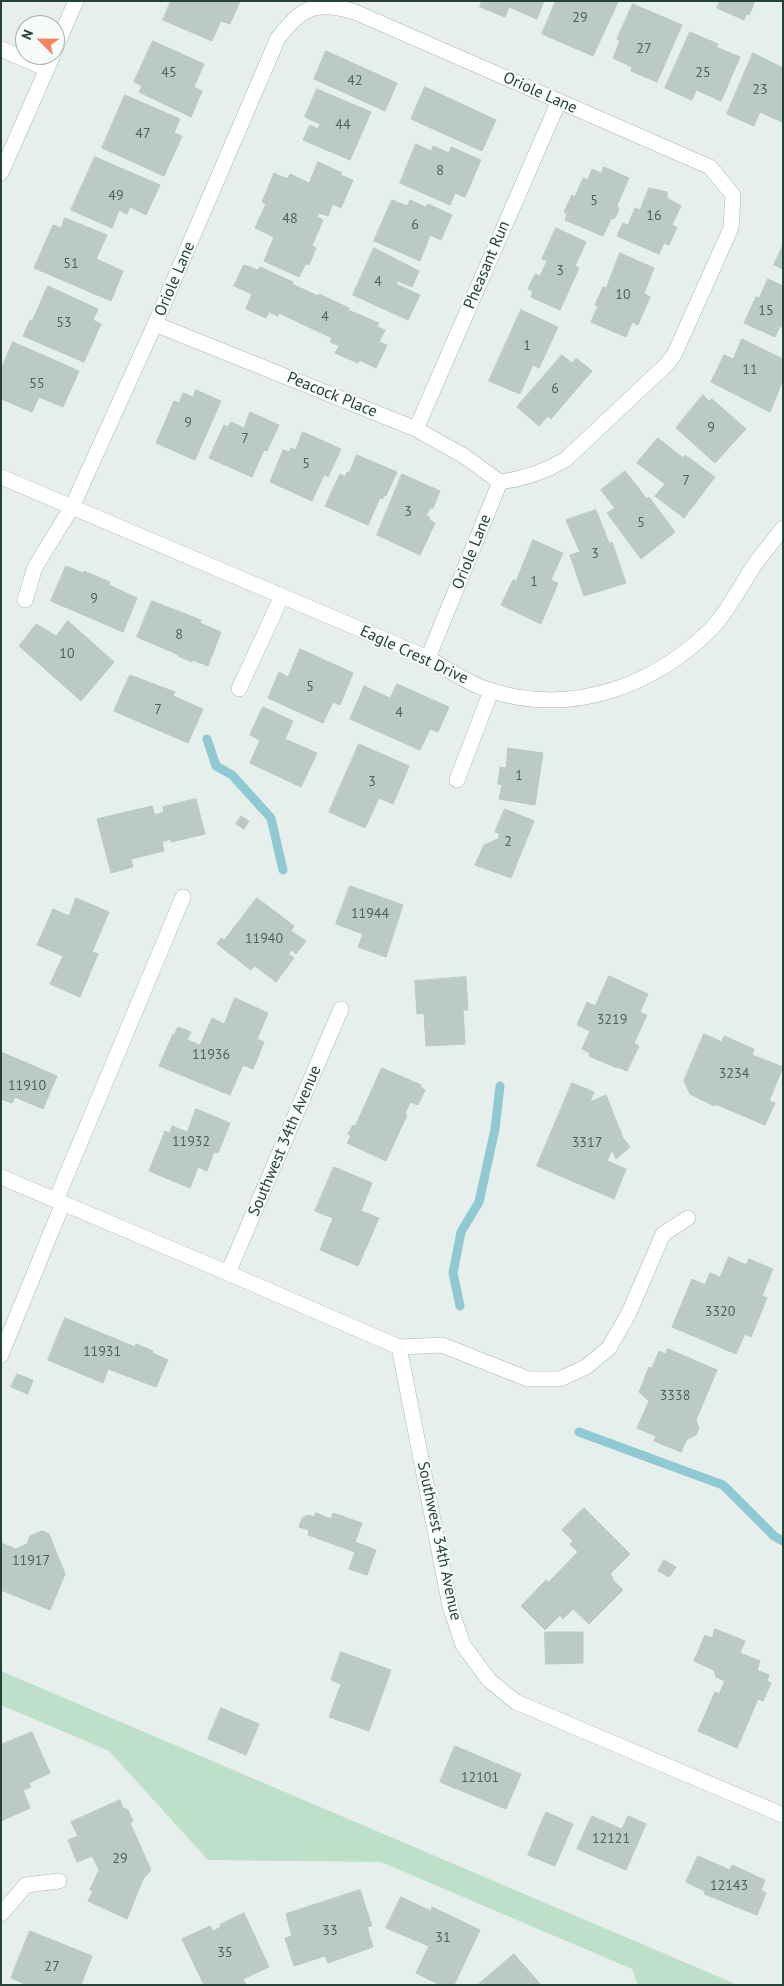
<!DOCTYPE html>
<style>
body{margin:0}
#map{position:relative;width:784px;height:1986px;overflow:hidden;background:#e6efeb;font-family:"PT Sans",sans-serif}
canvas{display:block}
.frame{position:absolute;inset:0;border:2px solid #24423a;pointer-events:none}
.north{position:absolute;left:15px;top:15px;width:50px;height:50px;box-sizing:border-box;background:#f7fbf9;border:1px solid #a3b1ad;border-radius:50%;rotate:293deg;font-size:14px;font-weight:700;line-height:20px;text-align:center;color:#24423a}
.north::after{content:'';display:block;margin:auto;width:18px;height:22px;background:#f4845f;clip-path:polygon(50% 0,100% 100%,50% 72%,0 100%)}
</style>
<div id="map">
<canvas width="784" height="1986"></canvas>
<div class="frame"></div>
<div class="north">N</div>
</div>
<script>
const c = document.querySelector('canvas').getContext('2d');
c.lineJoin = 'round';
function fill(path, color) { c.fillStyle = color; c.fill(path, 'evenodd'); }
function trace(path, color, width, dash) { c.strokeStyle = color; c.lineWidth = width; c.lineCap = dash ? 'butt' : 'round'; c.setLineDash(dash || []); c.stroke(path); }
function label(font, color, halo, rows, align = 'center') {
  c.font = font + ' "PT Sans",sans-serif'; c.lineWidth = 4; c.setLineDash([]); c.textBaseline = 'middle'; c.strokeStyle = halo; c.fillStyle = color; for (const [text, x, y, turn = 0] of rows) {
    c.save(); c.translate(x, y); c.rotate((+turn || 0) * Math.PI / 180); c.textAlign = isNaN(turn) ? turn : align; if (halo) c.strokeText(text, 0, 0); c.fillText(text, 0, 0); c.restore();
  }
}
const green = new Path2D(`
 M1 1671 738 1985H638L632 1969 381 1862 208 1860 109 1751 1 1705Z`);
const stream = new Path2D(`
 M207 739 216 766 232 775 271 818 283 870
 M460 1306 453 1273 461 1232 479 1202 495 1129 500 1086
 M579 1432 723 1485 774 1536 783 1541`);
const building = new Path2D(`
 M171 1H240L230 24 221 21 212 41 163 20Z
 M482 1H544L537 19 509 7 505 17 480 7Z
 M556 1 618 2 593 56 542 34Z
 M720 1H755L749 15 746 14 744 20 717 8Z
 M633 4 682 25 657 82 631 71 632 67 613 58 620 41 617 39Z
 M690 32 718 44 716 47 740 57 721 101 696 90 692 100 665 88Z
 M153 41 204 64 194 87 202 91 191 117 139 92 142 86 134 82Z
 M326 51 397 83 385 111 314 79Z
 M753 53 783 68 782 122 760 112 754 126 727 114Z
 M425 87 496 120 482 151 411 119Z
 M317 89 371 112 350 160 303 140 310 125 318 129 320 124 305 117Z
 M125 95 180 119 174 133 182 136 164 176 102 148Z
 M416 144 431 151 433 146 449 153 451 147 481 160 465 197 455 193 450 205 400 183Z
 M95 157 160 185 146 215 130 207 127 214 119 210 112 228 71 210Z
 M318 162 342 173 340 175 353 180 341 208 333 204 328 216 319 213 317 217 323 220 312 246 316 248 309 265 306 263 299 277 264 261 274 237 255 228 266 204 262 202 274 173 287 179 290 174 309 183Z
 M604 167 629 178 617 205 619 209 615 218 611 219 603 236 565 220 567 213 564 212 572 195 575 197 583 178 588 180 592 169 601 173Z
 M649 188 667 192V198L681 206 672 225 677 227 669 245 664 243 659 254 617 236 623 223 628 225 635 208 640 210Z
 M392 200 407 206 410 200 426 207 428 204 452 215 441 240 430 235 420 261 374 241Z
 M65 218 107 235 96 259 123 271 111 301 34 268 53 225 61 228Z
 M556 228 586 242 575 266 579 268 560 310 531 297 533 291 528 289 535 274 540 276 547 261 542 259Z
 M783 245V269L774 265Z
 M374 248 419 271 412 287 398 281 396 284 420 295 408 320 353 295Z
 M620 253 654 268 644 293 650 297 638 325 632 322 626 337 591 322 598 306 595 305 603 287 606 288Z
 M244 265 258 270 260 267 293 282 292 284 318 296 319 294 349 308 348 310 379 323 377 327 385 330 379 342 387 345 376 368 359 360 358 363 335 353 339 346 330 342 332 338 279 313 278 316 269 312 266 318 246 309 252 294 234 286Z
 M768 279 783 286V328L780 326 775 337 744 323 756 297 759 298Z
 M48 286 98 309 93 320 101 324 84 362 23 336 30 320 32 321Z
 M521 310 558 327 539 368 533 365 520 394 489 381Z
 M742 339 783 359V380L770 412 711 382 724 355 733 359Z
 M13 342 79 371 63 407 39 397 32 412 1 399V370Z
 M562 355 572 363 576 358 592 371 551 419 548 416 539 426 517 407Z
 M196 390 221 401 195 460 156 443 174 401 179 403 183 393 193 397Z
 M703 395 709 401 712 399 746 429 715 463 676 428Z
 M250 412 279 425 267 451 264 450 252 477 209 458 224 425 228 427 231 422 244 428Z
 M303 432 341 449 328 477 324 475 312 501 270 482 283 450 289 452 291 448 295 450Z
 M658 438 683 458 685 455 715 477 684 518 655 496 665 484 637 463Z
 M357 455 397 472 386 496 384 495 383 499 380 498 368 525 325 506 340 474 345 477 347 472 349 473Z
 M625 471 647 499 649 497 675 532 641 559 607 513 615 508 601 490Z
 M402 474 440 491 433 508H430L426 516 430 517 429 520 435 523 420 555 377 535Z
 M596 510 609 543 612 542 626 583 584 596 570 555 580 552 566 520Z
 M533 540 563 553 551 580 558 583 541 624 501 605 513 580 516 581Z
 M66 566 83 573 84 571 110 582 109 585 137 598 123 632 51 601Z
 M152 601 201 620 200 623 221 632 208 666 193 660 192 662 178 656 179 655 137 637Z
 M68 621 114 662 81 701 19 646 36 624 56 636Z
 M300 649 353 673 340 705 333 702 323 723 268 698 279 672 288 677Z
 M130 675 175 692 173 696 203 709 188 743 114 711Z
 M397 684 449 707 438 732 430 729 420 750 350 719 364 686 390 698Z
 M263 707 293 721 285 739 317 753 301 787 250 763 260 740 250 735Z
 M359 744 409 766 393 804 379 798 365 828 329 812Z
 M508 748 543 753 535 805 499 799 502 785 498 784 500 767 506 768Z
 M196 799 205 834 171 842V839L162 842 164 851 131 859 133 867 111 873 97 819 152 806 155 815 164 812 163 807Z
 M505 809 534 821 511 878 475 865 484 845 498 839 500 834 495 832Z
 M241 816 249 821 244 829 236 824Z
 M350 886 403 905 386 957 358 947 363 934 336 924Z
 M76 898 109 912 92 952 98 954 80 997 50 984 63 956 37 945 53 909 69 916Z
 M257 898 294 926 291 931 306 941 296 954 292 950 288 954 294 958 276 982 255 966 251 970 217 944 221 938 224 940Z
 M609 976 648 994 640 1012 647 1015 634 1043 639 1046 627 1071 618 1067 617 1068 589 1056 590 1053 582 1049 590 1031 577 1025 587 1002 595 1006Z
 M466 977 468 1010H463L465 1044 426 1046 424 1013 417 1014 415 981Z
 M235 998 268 1013 257 1039 264 1042 253 1069 243 1065 230 1095 159 1066 173 1034 174 1035 178 1027 191 1032 187 1040 200 1045 212 1018 224 1024Z
 M704 1034 722 1042 724 1036 754 1049 752 1055 783 1067 769 1101 775 1103 765 1125 715 1104 714 1106 690 1094 684 1081Z
 M1 1052 57 1076 43 1109 15 1097 12 1103 1 1099Z
 M382 1068 421 1085 420 1087 425 1090 418 1105 410 1102 405 1114 407 1115 386 1161 347 1143 351 1136 348 1134 353 1125 355 1126Z
 M572 1083 594 1092 590 1102 606 1095 623 1138 630 1147 616 1159 612 1150 607 1161 626 1169 614 1199 537 1166Z
 M196 1109 230 1123 218 1153 214 1152 207 1171 198 1167 190 1188 149 1171 165 1131 170 1133 172 1126 187 1132Z
 M334 1167 372 1183 361 1211 379 1218 358 1266 320 1250 333 1218 315 1211Z
 M729 1257 746 1265 749 1259 773 1269 762 1296 767 1298 751 1337 745 1334 736 1354 672 1327 692 1279 705 1285 710 1273 720 1277Z
 M65 1318 135 1347 136 1344 153 1351 152 1353 168 1360 156 1387 108 1369 103 1383 48 1360Z
 M668 1349 717 1370 696 1420 699 1428 696 1435 687 1439 681 1452 654 1441 656 1436 637 1428 649 1401 639 1392 649 1367 652 1368 659 1351 665 1354Z
 M17 1374 33 1380 28 1394 11 1387Z
 M584 1508 630 1554 610 1574 613 1577 612 1579 623 1590 589 1624 573 1609 563 1619 560 1615 545 1630 521 1606 546 1580 548 1583 578 1552 570 1544 573 1541 562 1530Z
 M316 1513 331 1519 333 1513 362 1523 355 1542 376 1550 367 1575 349 1569 355 1552 308 1535 309 1530 299 1527 302 1518 309 1515 314 1517Z
 M43 1531 49 1534 65 1574 50 1610 1 1590V1543L16 1549 27 1544 30 1536Z
 M664 1560 676 1567 669 1577 658 1571Z
 M715 1629 745 1641 740 1653 760 1661 757 1670 769 1675 767 1681 771 1683 763 1701 758 1699 737 1748 698 1731 715 1692 719 1694 725 1681 716 1677 714 1670 694 1661 705 1635 712 1638Z
 M545 1632H583V1663L546 1664Z
 M341 1652 391 1670 369 1731 329 1717 341 1684 331 1680Z
 M221 1708 259 1724 246 1755 208 1739Z
 M32 1732 50 1773 29 1783 31 1787 23 1790 30 1808 1 1821V1745Z
 M455 1746 521 1774 506 1809 440 1782Z
 M120 1800 123 1808 128 1810 133 1821 130 1823 151 1870 143 1879 127 1919 88 1901 93 1891 90 1890 99 1870 92 1856 77 1862 68 1840 78 1836 71 1822Z
 M546 1812 573 1824 555 1866 528 1855Z
 M592 1816 622 1829 628 1816 646 1824 626 1870 577 1849Z
 M698 1856 730 1870 732 1865 765 1880 761 1890 766 1893 757 1915 704 1894 705 1891 686 1882Z
 M360 1890 372 1926 367 1927 373 1947 328 1963 325 1956 294 1966 285 1938 292 1936 286 1914Z
 M401 1897 431 1911 432 1907 480 1930 454 1985H440L416 1973 429 1946 386 1928Z
 M244 1913 269 1967 243 1979 246 1985H204L182 1939 210 1926 213 1931 221 1927 220 1925Z
 M30 1931 92 1956 81 1985H27L11 1978Z
 M514 1954 541 1985H480L479 1984Z`);
const service = new Path2D(`
 M25 600 35 567 72 507
 M239 689 282 596
 M457 780 491 691
 M56 1200 183 897
 M1 1355 63 1203
 M1 1914 26 1885 59 1881`);
const minor = new Path2D(`
 M1 49 47 69
 M155 324 416 429 464 456 500 482
 M416 429 559 101
 M1 477 428 658C449 670 469 684 492 691 573 716 655 686 713 627 730 608 741 585 755 564 764 552 774 540 783 528
 M72 507 155 324 278 38C302 7 316 0 355 12L710 167 733 195 731 228 674 355 666 365 565 460C544 472 524 479 500 482L428 658
 M1 1177 228 1273 399 1347 442 1345 528 1379H560L586 1367 609 1348 629 1313 663 1234 688 1218
 M228 1273 341 1009
 M399 1347 450 1606 463 1645 489 1680 516 1702 783 1815`);
const tertiary = new Path2D(`
 M55 49 76 1
 M1 173 53 55`);
const numberNames = [
 ["29",580,18],
 ["27",644,49],
 ["45",169,73],
 ["25",703,73],
 ["42",355,81],
 ["23",760,90],
 ["44",343,125],
 ["47",143,134],
 ["8",440,171],
 ["49",116,196],
 ["5",594,201],
 ["16",654,216],
 ["48",290,219],
 ["6",415,225],
 ["51",71,264],
 ["3",560,271],
 ["4",378,282],
 ["10",623,295],
 ["15",766,311],
 ["4",325,317],
 ["53",64,323],
 ["1",527,346],
 ["11",750,370],
 ["55",37,384],
 ["6",555,389],
 ["9",188,423],
 ["9",711,428],
 ["7",245,439],
 ["5",306,464],
 ["7",686,481],
 ["3",408,512],
 ["5",641,523],
 ["3",595,554],
 ["1",534,582],
 ["9",94,599],
 ["8",179,635],
 ["10",67,654],
 ["5",310,687],
 ["7",158,710],
 ["4",399,713],
 ["1",519,776],
 ["3",372,782],
 ["2",508,842],
 ["11944",370,914],
 ["11940",264,939],
 ["3219",612,1020],
 ["11936",211,1055],
 ["3234",734,1074],
 ["11910",27,1086],
 ["11932",191,1142],
 ["3317",587,1143],
 ["3320",720,1312],
 ["11931",102,1352],
 ["3338",675,1396],
 ["11917",31,1561],
 ["12101",480,1778],
 ["12121",611,1839],
 ["29",120,1859],
 ["12143",729,1886],
 ["33",330,1931],
 ["31",443,1938],
 ["35",225,1953],
 ["27",52,1967]
];
const streetNames = [
 ["Oriole Lane",540,93,24],
 ["Pheasant Run",487,265,-67],
 ["Oriole Lane",175,279,-67],
 ["Peacock Place",332,395,22],
 ["Oriole Lane",472,552,-68],
 ["Eagle Crest Drive",414,655,25],
 ["Southwest 34th Avenue",285,1141,-67],
 ["Southwest 34th Avenue",439,1541,78]
];
fill(green, '#bfe0c8');
trace(stream, '#8ec9d4', 9);
fill(building, '#bbcac4');
trace(building, '#b8c9c2', 1);
trace(service, '#a8b8b2', 16);
trace(minor, '#a8b8b2', 16);
trace(tertiary, '#a8b8b2', 16);
trace(service, '#fff', 15);
trace(minor, '#fff', 15);
trace(tertiary, '#fff', 15);
label('14px', '#4a645c', null, numberNames);
label('16px', '#24423a', '#f7fbf9', streetNames);
</script>
